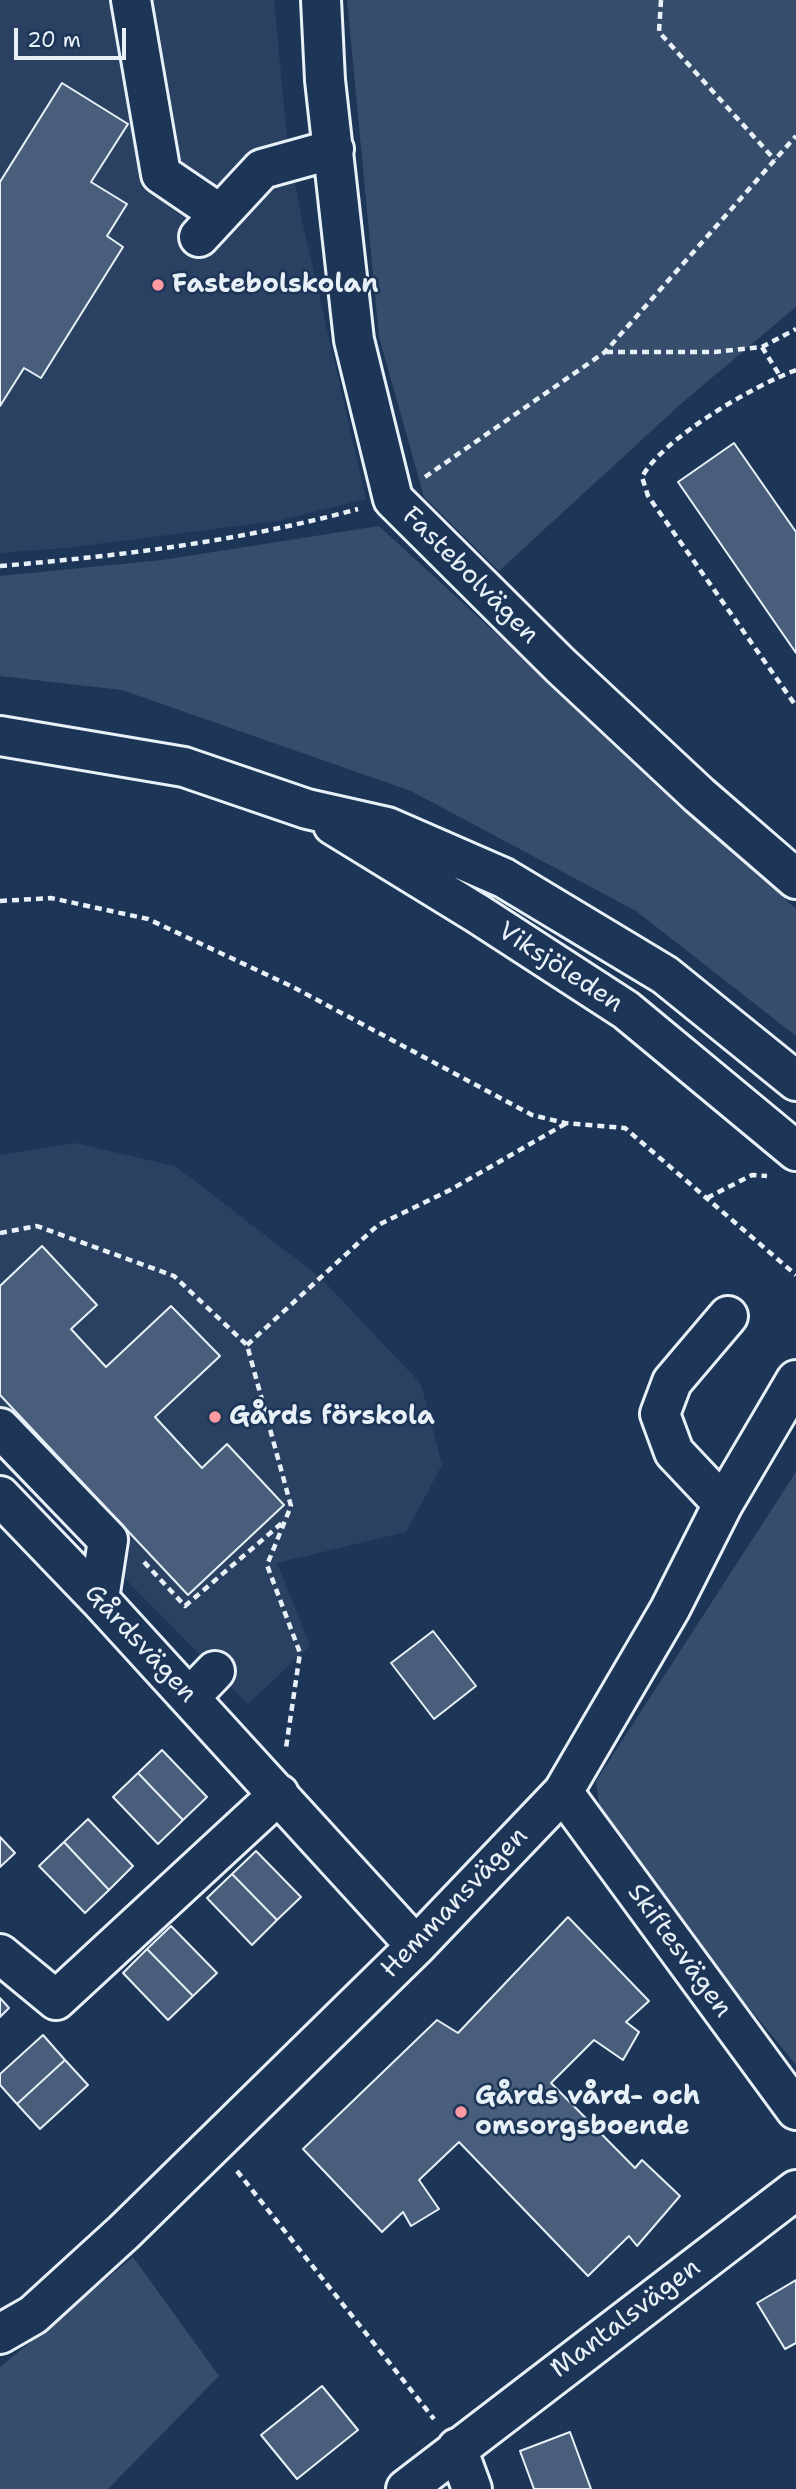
<!DOCTYPE html>
<meta charset="utf-8">
<style>
body{margin:0}
#map{position:relative;width:796px;height:2489px;overflow:hidden;background:#1d3557;font-family:"Shantell Sans",sans-serif}
canvas{display:block}
.scale{position:absolute;left:14px;top:28px;width:112px;height:32px;box-sizing:border-box;border:4px solid #e8f1f8;border-top:0;padding-left:9px;font-size:21px;line-height:24px;white-space:nowrap;color:#e8f1f8;-webkit-text-stroke:5px #1d3557;paint-order:stroke}
</style>
<div id="map">
<canvas width="796" height="2489"></canvas>
<div class="scale">20 m</div>
</div>
<script>
const c = document.querySelector('canvas').getContext('2d');
c.lineJoin = 'round';
function fill(path, color) { c.fillStyle = color; c.fill(path, 'evenodd'); }
function trace(path, color, width, dash) { c.strokeStyle = color; c.lineWidth = width; c.lineCap = dash ? 'butt' : 'round'; c.setLineDash(dash || []); c.stroke(path); }
function label(font, color, halo, rows, align = 'center') {
  c.font = font + ' "Shantell Sans",sans-serif'; c.lineWidth = 5; c.setLineDash([]); c.textBaseline = 'middle'; c.strokeStyle = halo; c.fillStyle = color; for (const [text, x, y, turn = 0] of rows) {
    c.save(); c.translate(x, y); c.rotate((+turn || 0) * Math.PI / 180); c.textAlign = isNaN(turn) ? turn : align; if (halo) c.strokeText(text, 0, 0); c.fillText(text, 0, 0); c.restore();
  }
}
const built = new Path2D(`
 M0 0H274L287 138 302 220 366 499 278 521 66 548 0 553Z
 M75 1143 175 1166 321 1278 421 1384 442 1465 406 1532 277 1563 310 1646 248 1704 0 1451V1155Z`);
const green = new Path2D(`
 M347 0H796V307L683 402 499 571 424 497 379 337Z
 M379 526 796 909V1036L636 911 411 791 122 690 0 676V576L162 560Z
 M796 1472V2065L602 1828 596 1781Z
 M133 2257 219 2376 108 2489H0V2367Z`);
const building = new Path2D(`
 M62 83 128 124 91 182 127 204 107 236 123 247 41 378 24 368 0 406V182Z
 M734 443 796 532V653L678 482Z
 M42 1246 97 1305 71 1329 106 1367 171 1306 220 1356 155 1417 202 1468 227 1444 284 1505 188 1595 0 1395V1286Z
 M433 1631 476 1686 434 1719 391 1663Z
 M162 1750 207 1797 183 1820 138 1773Z
 M138 1773 183 1820 158 1844 113 1797Z
 M88 1819 133 1866 109 1890 64 1842Z
 M0 1837 15 1853 0 1867Z
 M64 1842 109 1890 85 1913 39 1866Z
 M256 1851 301 1897 277 1920 232 1874Z
 M232 1874 277 1920 252 1945 207 1898Z
 M568 1917 649 2001 626 2022 639 2032 623 2060 594 2040 551 2083 635 2168 642 2160 680 2196 637 2246 629 2236 588 2276 459 2142 419 2180 439 2209 411 2226 403 2212 382 2232 303 2149 437 2020 458 2033Z
 M171 1926 217 1973 193 1996 147 1949Z
 M147 1949 193 1996 168 2020 123 1973Z
 M0 1998 9 2008 0 2017Z
 M43 2035 65 2060 17 2104 0 2085V2074Z
 M65 2060 88 2085 40 2129 17 2104Z
 M796 2280V2343L785 2349 757 2303Z
 M322 2386 358 2430 297 2479 261 2435Z
 M570 2432 591 2489H534L520 2451Z`);
const path = new Path2D(`
 M661 0 659 32 775 160
 M762 347 780 376
 M606 352H715L762 347 796 329
 M796 370C753 386 663 438 642 477L648 496 796 706
 M425 477 605 352 796 136
 M0 566C120 556 241 541 358 509
 M0 901 51 898 148 919 293 987 532 1115 565 1123 625 1128 796 1275
 M707 1198 752 1175 767 1176
 M0 1233 37 1226 174 1276 247 1345 291 1506 267 1565 300 1653 286 1748
 M247 1345 378 1225 450 1190 565 1124
 M144 1562 185 1606 282 1523
 M237 2171 434 2419`);
const minor = new Path2D(`
 M131 0 161 174 220 214
 M321 0 325 80 354 340 393 499 561 666 699 795 796 879
 M199 237 262 169 334 149
 M0 1428 108 1540 99 1599
 M0 1496 99 1599 416 1946
 M723 1504 674 1452 660 1414 672 1382 728 1316
 M190 1697 215 1671
 M563 1792 796 2110
 M0 1954 56 2000 279 1794
 M0 2334 33 2315 124 2232 416 1946 563 1792 670 1609 723 1504 796 1380
 M457 2448 472 2489
 M406 2489 796 2190`);
const major = new Path2D(`
 M0 736 184 767 307 809 387 827 504 878 665 975 796 1081
 M333 825 478 914 626 1010 796 1151`);
const markers = [
 [158,285,7,"#ff9aa2"],
 [215,1417,7,"#ff9aa2"],
 [461,2112,7,"#ff9aa2"]
];
const poiNames = [
 ["Fastebolskolan",172,285],
 ["Gårds förskola",229,1417],
 ["Gårds vård- och",475,2097],
 ["omsorgsboende",475,2127]
];
const streetNames = [
 ["Fastebolvägen",470,576,45],
 ["Viksjöleden",560,968,33],
 ["Gårdsvägen",140,1644,47],
 ["Hemmansvägen",455,1903,-46],
 ["Skiftesvägen",679,1951,54],
 ["Mantalsvägen",626,2319,-37]
];
fill(built, '#2a4162');
fill(green, '#374d6c');
fill(building, '#495e7a');
trace(building, '#e8f1f8', 2);
trace(minor, '#e8f1f8', 44);
trace(major, '#e8f1f8', 44);
trace(path, '#e8f1f8', 4.5, [7, 5]);
trace(minor, '#1d3557', 38);
trace(major, '#1d3557', 38);
for (const [x, y, r, color] of markers) { const dot = new Path2D(); dot.arc(x, y, r, 0, 2 * Math.PI); c.fillStyle = color; c.fill(dot); trace(dot, '#1d3557', 2.5); }
label('bold 26px', '#e8f1f8', '#1d3557', poiNames, 'left');
label('26px', '#e8f1f8', '#1d3557', streetNames);
</script>
